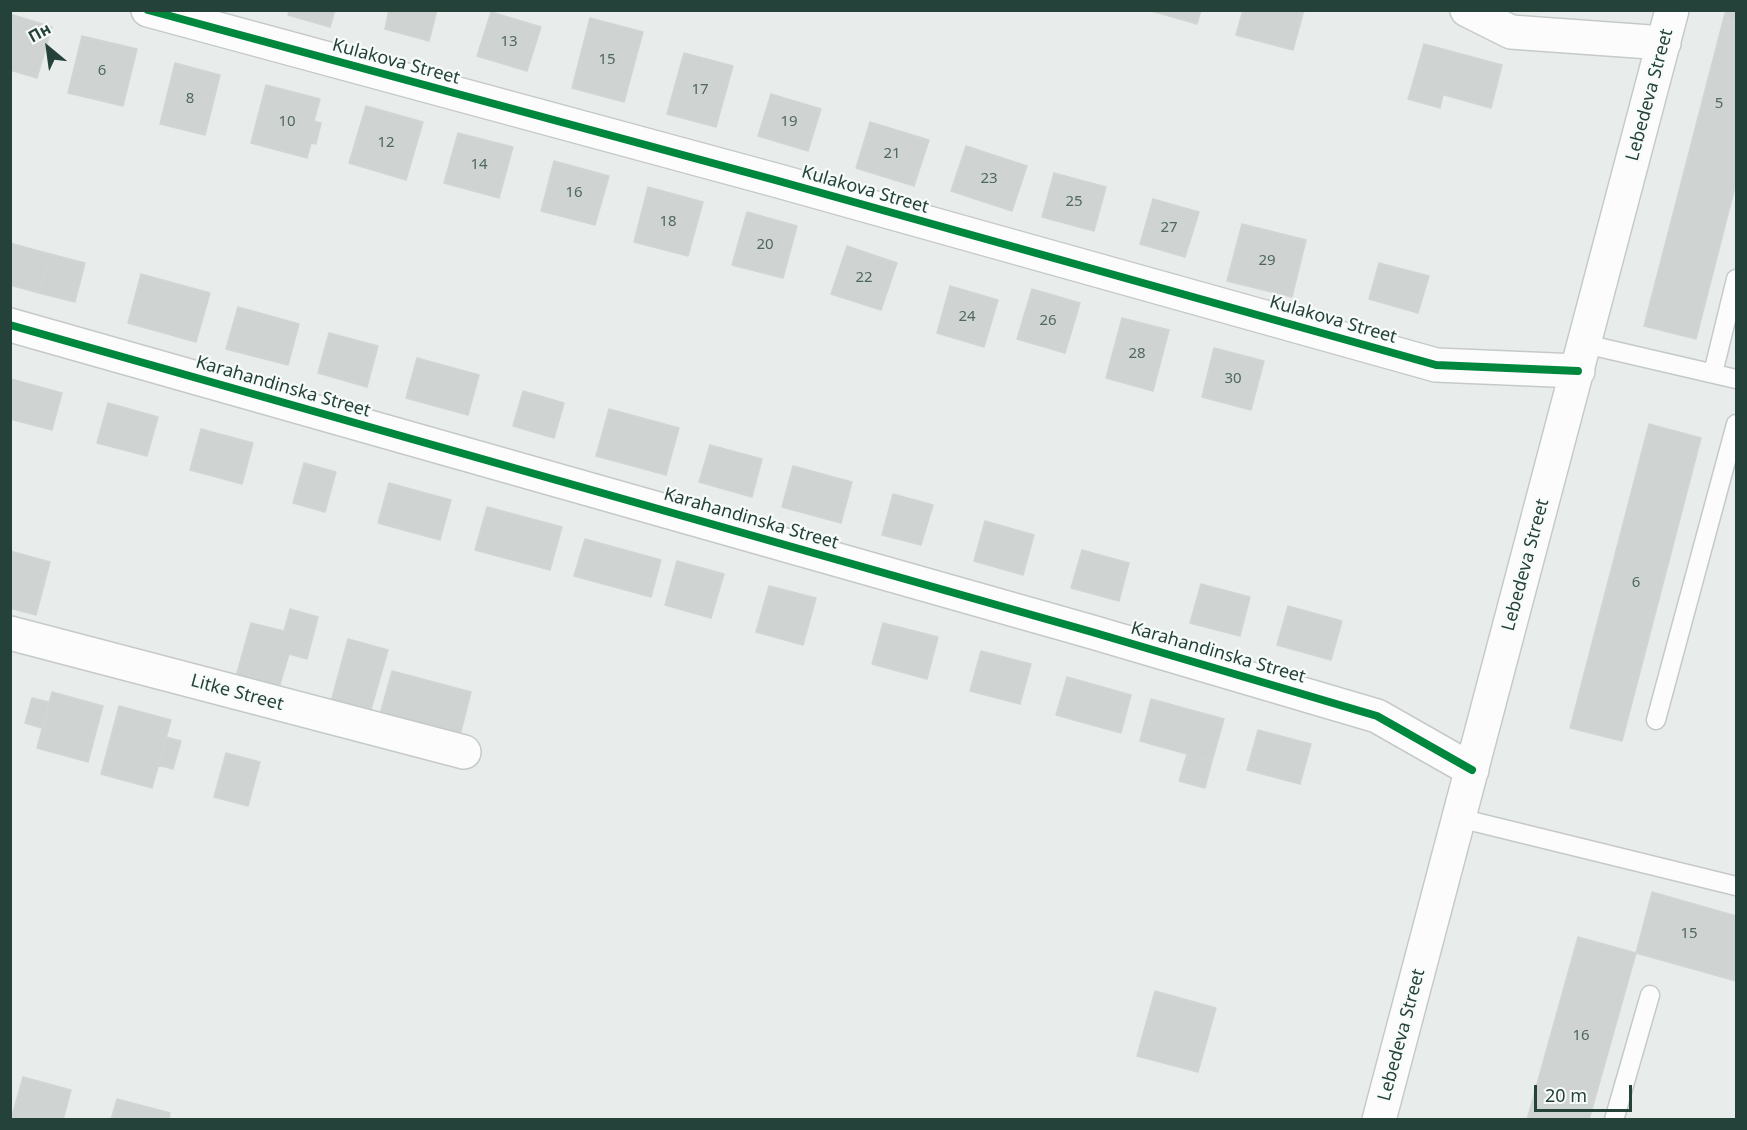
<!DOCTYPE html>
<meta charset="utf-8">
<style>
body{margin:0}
#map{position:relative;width:1747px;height:1130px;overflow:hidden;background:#e8edeb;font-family:"Noto Sans",sans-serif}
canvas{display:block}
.frame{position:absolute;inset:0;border:12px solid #24423a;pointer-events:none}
.north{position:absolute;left:18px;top:18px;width:60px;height:60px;-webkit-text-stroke:4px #f7fbf9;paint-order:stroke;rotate:331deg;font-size:16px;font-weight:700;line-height:24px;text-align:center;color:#24423a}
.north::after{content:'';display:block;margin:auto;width:21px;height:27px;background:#24423a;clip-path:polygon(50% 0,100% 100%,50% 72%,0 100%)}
.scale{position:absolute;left:1534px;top:1085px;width:98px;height:27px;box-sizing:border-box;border:3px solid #24423a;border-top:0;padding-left:8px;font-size:18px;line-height:21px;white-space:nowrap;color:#24423a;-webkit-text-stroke:4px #f7fbf9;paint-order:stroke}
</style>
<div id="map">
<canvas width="1747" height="1130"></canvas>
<div class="frame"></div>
<div class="north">Пн</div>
<div class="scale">20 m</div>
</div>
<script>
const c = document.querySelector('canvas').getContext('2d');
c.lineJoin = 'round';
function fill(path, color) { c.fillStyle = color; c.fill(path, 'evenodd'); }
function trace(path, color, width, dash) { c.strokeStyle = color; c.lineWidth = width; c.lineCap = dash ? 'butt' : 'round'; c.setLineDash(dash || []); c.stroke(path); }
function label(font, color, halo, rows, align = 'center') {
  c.font = font + ' "Noto Sans",sans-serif'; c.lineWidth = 4.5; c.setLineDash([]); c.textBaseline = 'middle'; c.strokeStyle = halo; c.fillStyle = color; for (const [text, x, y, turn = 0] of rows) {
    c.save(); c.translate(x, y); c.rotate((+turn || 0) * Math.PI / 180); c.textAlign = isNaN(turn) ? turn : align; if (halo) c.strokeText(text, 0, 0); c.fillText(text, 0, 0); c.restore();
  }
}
const building = new Path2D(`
 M289 10H335L330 27 288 15Z
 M389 10H437L429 41 385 29Z
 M1148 10H1201L1197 24Z
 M1243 10H1304L1293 50 1236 35Z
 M1726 10H1736V24L1723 21Z
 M491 12 541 27 527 71 477 56Z
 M10 14 52 27 37 78 10 70Z
 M590 18 643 32 624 102 572 88Z
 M1723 21 1736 24V183L1696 339 1644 326Z
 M82 36 137 49 123 106 68 93Z
 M1424 44 1502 65 1491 108 1412 86Z
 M684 53 733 66 716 127 667 114Z
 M175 63 220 75 205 135 160 124Z
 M266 85 320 99 314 121 321 123 316 144 311 143 307 158 251 143Z
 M1412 86 1443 95 1440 108 1408 99Z
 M771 94 821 109 808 151 758 136Z
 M366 106 423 122 406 180 349 163Z
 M870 122 929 140 914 186 856 168Z
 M458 133 513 147 499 198 444 183Z
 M966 146 1027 166 1012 211 951 191Z
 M554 161 609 176 595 225 541 211Z
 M1054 173 1106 187 1094 231 1042 217Z
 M648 187 703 202 688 256 634 242Z
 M1153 199 1199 212 1185 257 1140 244Z
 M747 212 797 226 783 278 732 265Z
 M1242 224 1306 240 1292 297 1227 281Z
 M10 243 50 254 39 293 10 285Z
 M847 246 897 263 881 310 831 294Z
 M50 254 85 263 75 302 39 293Z
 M1379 263 1429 276 1418 313 1369 299Z
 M141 274 210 293 196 342 128 323Z
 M950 286 998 300 984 347 937 333Z
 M1032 289 1080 303 1065 353 1017 339Z
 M238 307 299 324 288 365 226 349Z
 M1122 318 1169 330 1153 391 1106 378Z
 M329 333 378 346 367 387 318 373Z
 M1214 348 1264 361 1251 410 1202 397Z
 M417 358 479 375 468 415 406 398Z
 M11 379 62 393 52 430 10 419Z
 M523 391 564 403 554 438 513 426Z
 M108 403 158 417 147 456 97 443Z
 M609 409 679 428 666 475 596 456Z
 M1649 424 1701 438 1622 741 1570 728Z
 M201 429 253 443 242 484 190 470Z
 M710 445 762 459 752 497 699 482Z
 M304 463 336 472 325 512 293 503Z
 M793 466 852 482 841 523 782 507Z
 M389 483 451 500 440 540 378 523Z
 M893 494 933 505 921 545 882 535Z
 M487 507 562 527 550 570 475 550Z
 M985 521 1034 535 1023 575 974 561Z
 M585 539 661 560 651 597 574 576Z
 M1082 550 1129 563 1119 601 1071 588Z
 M10 551 50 562 36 615 10 608Z
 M677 561 724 574 711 618 665 605Z
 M1201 584 1250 597 1240 636 1190 623Z
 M769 586 816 598 803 645 756 632Z
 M1288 606 1342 621 1331 660 1277 645Z
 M290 609 318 617 307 659 289 654 278 691 235 680 251 623 284 631Z
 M883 623 938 637 927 679 872 664Z
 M348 639 388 650 370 713 331 702Z
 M981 651 1031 664 1020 704 970 691Z
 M392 671 471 692 459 739 379 718Z
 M1067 677 1131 695 1121 733 1056 715Z
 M52 692 103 706 88 762 37 748Z
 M32 698 49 702 42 728 25 723Z
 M1151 699 1224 719 1212 761 1140 741Z
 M119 706 171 720 152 788 101 774Z
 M1258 730 1311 744 1300 784 1247 770Z
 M166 737 181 741 173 769 158 765Z
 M226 753 260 762 248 806 214 797Z
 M1187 754 1212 761 1205 788 1179 781Z
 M1652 892 1736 916V981L1636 953Z
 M1578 937 1636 953 1589 1120H1527Z
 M1155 991 1216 1008 1198 1072 1137 1056Z
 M23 1077 71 1090 63 1120H11Z
 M117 1099 170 1113 169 1120H111Z`);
const lane = new Path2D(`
 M1585 344 1736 379
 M1713 373 1736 279
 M1656 720 1736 424
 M1459 818 1736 886
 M1614 1120 1650 995`);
const street = new Path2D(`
 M148 10 775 180 1436 365 1578 371
 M1467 10 1511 32 1664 43
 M10 325 1092 632 1377 716 1472 770
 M10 633 464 752
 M1379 1120 1672 10`);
const cycleway = new Path2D(`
 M148 10 775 180 1436 365 1578 371
 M10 325 1092 632 1377 716 1472 770`);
const numberNames = [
 ["13",509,42],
 ["15",607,60],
 ["6",102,71],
 ["17",700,90],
 ["8",190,99],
 ["5",1719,104],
 ["10",287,122],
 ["19",789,122],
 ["12",386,143],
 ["21",892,154],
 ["14",479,165],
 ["23",989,179],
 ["16",574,193],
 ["25",1074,202],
 ["18",668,222],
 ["27",1169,228],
 ["20",765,245],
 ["29",1267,261],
 ["22",864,278],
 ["24",967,317],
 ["26",1048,321],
 ["28",1137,354],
 ["30",1233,379],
 ["6",1636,583],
 ["15",1689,934],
 ["16",1581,1036]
];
const streetNames = [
 ["Kulakova Street",396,62,15],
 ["Lebedeva Street",1650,95,-75],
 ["Kulakova Street",865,190,16],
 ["Kulakova Street",1333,320,16],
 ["Karahandinska Street",283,387,16],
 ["Karahandinska Street",751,519,16],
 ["Lebedeva Street",1526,565,-75],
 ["Karahandinska Street",1218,653,16],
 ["Litke Street",237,693,15],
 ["Lebedeva Street",1402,1035,-75]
];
fill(building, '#cfd4d2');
trace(building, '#d1d6d4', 1.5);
trace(lane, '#c5cac8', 21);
trace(street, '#c5cac8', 36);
trace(lane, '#fcfcfc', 18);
trace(street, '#fcfcfc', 33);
trace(cycleway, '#00873e', 8);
label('15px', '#506761', null, numberNames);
label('18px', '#24423a', '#f7fbf9', streetNames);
</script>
